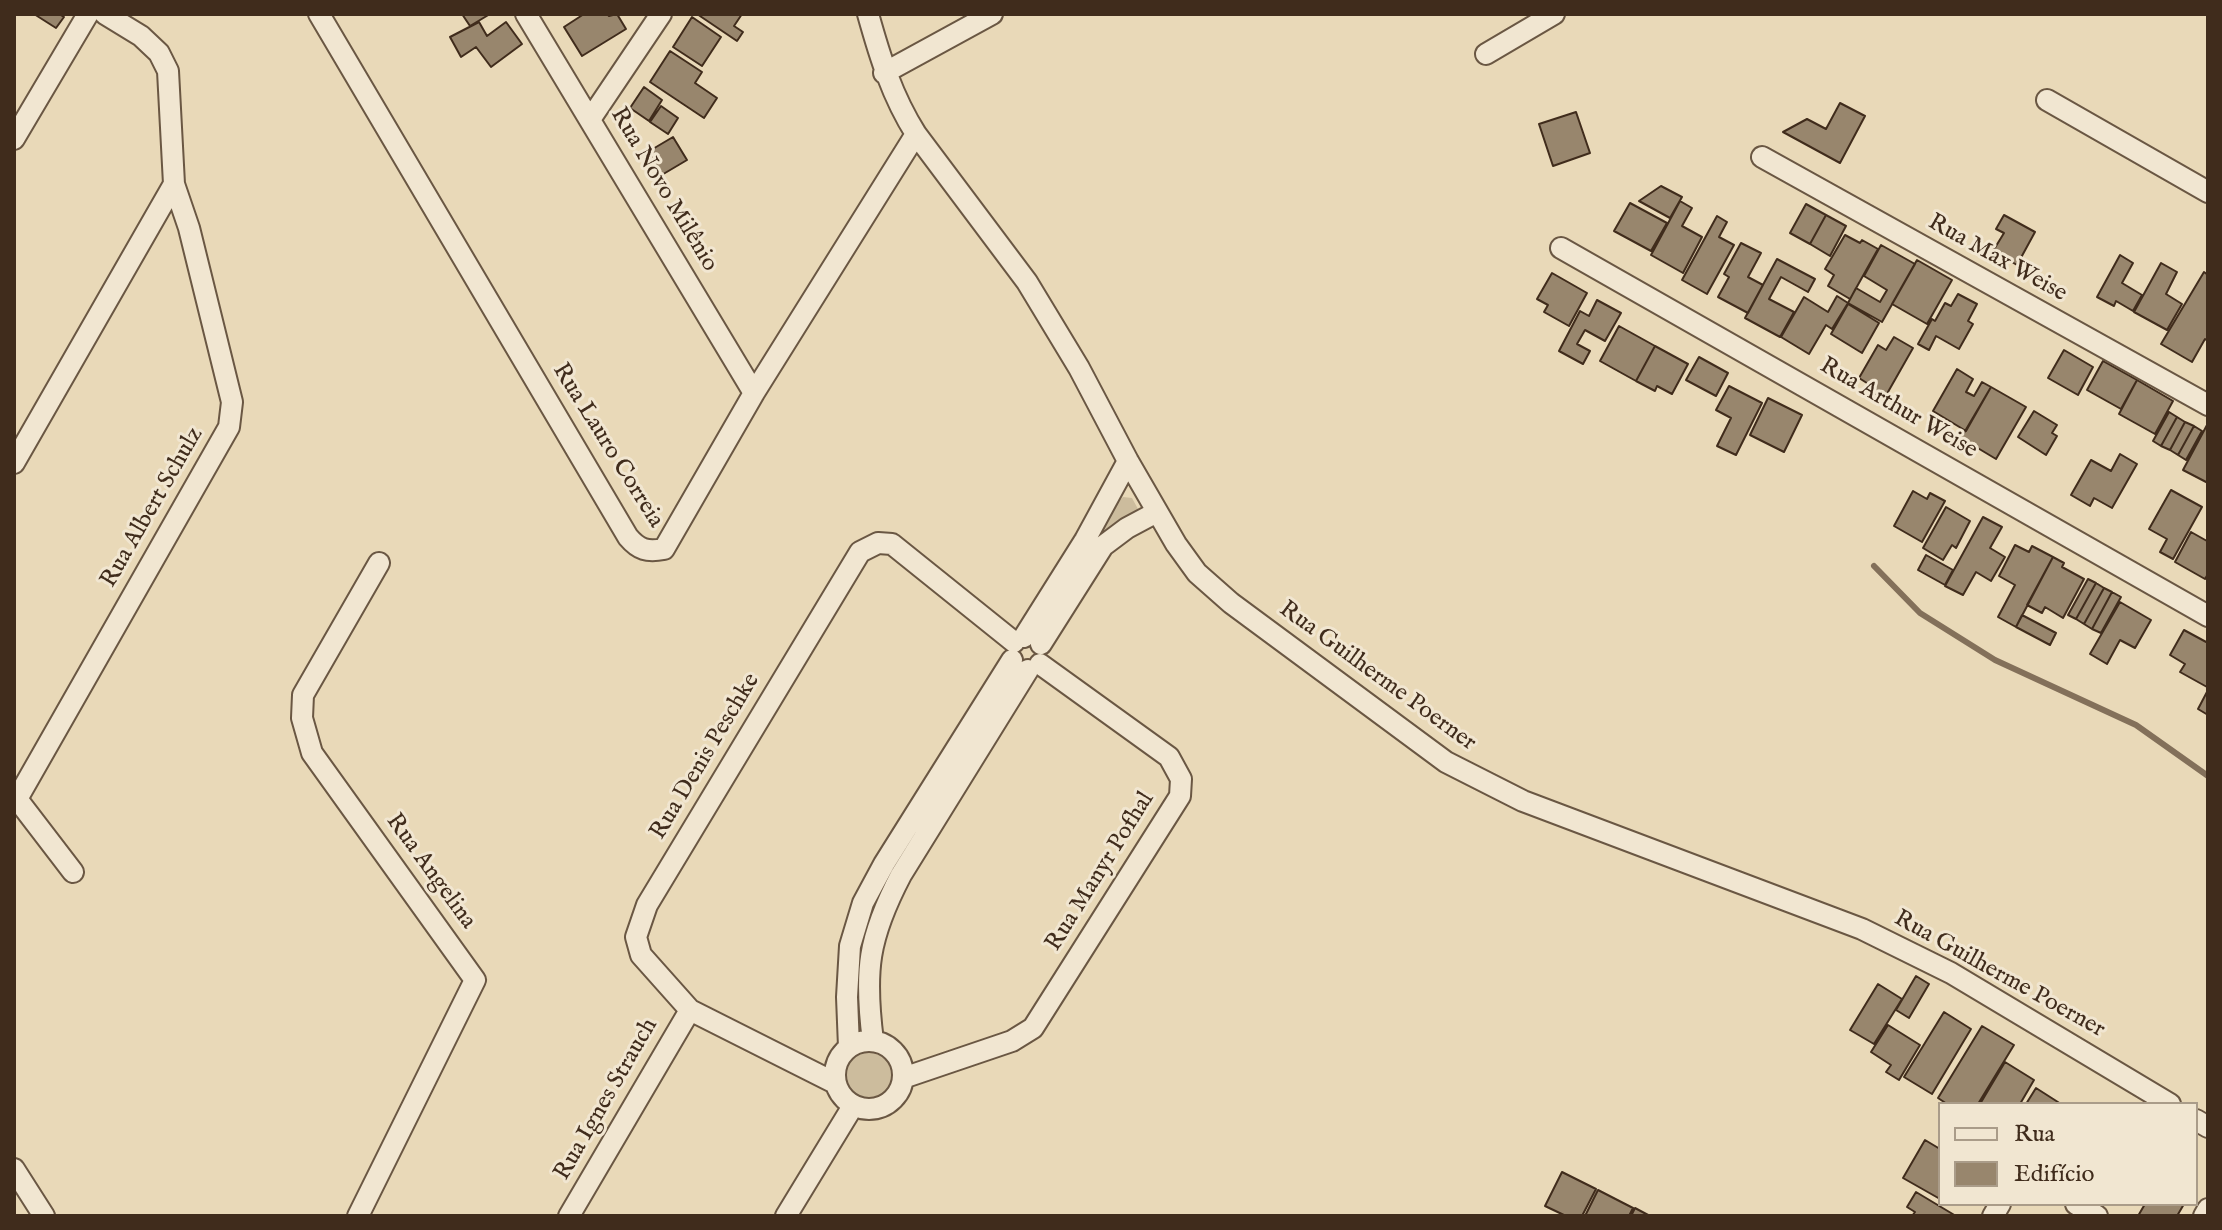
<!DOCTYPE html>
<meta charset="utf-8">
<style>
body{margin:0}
#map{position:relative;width:2222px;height:1230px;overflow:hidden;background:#e9d9b8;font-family:"IM FELL English",serif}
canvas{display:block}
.frame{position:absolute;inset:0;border:16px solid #402c1c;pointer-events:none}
.legend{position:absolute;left:1938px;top:1102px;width:260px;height:104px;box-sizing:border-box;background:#f1e6d1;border:2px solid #aa9c89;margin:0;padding:10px 14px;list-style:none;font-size:24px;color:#402c1c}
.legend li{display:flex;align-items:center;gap:16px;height:40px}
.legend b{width:40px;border:2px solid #aa9c89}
</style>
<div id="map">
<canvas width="2222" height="1230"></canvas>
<div class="frame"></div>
<ul class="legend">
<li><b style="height:10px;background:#f1e6d1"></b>Rua</li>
<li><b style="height:22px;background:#98866d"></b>Edifício</li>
</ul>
</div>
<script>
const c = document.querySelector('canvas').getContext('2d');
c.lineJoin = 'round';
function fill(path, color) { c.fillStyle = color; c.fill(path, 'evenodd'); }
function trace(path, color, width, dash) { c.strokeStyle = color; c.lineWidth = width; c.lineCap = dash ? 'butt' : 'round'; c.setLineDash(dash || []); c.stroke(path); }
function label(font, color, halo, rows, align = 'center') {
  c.font = font + ' "IM FELL English",serif'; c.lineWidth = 6; c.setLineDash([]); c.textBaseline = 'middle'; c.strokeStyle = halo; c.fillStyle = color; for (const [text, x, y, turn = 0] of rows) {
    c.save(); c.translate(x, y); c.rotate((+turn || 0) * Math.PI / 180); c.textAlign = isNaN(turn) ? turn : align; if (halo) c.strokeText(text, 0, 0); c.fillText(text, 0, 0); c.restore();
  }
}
const green = new Path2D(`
 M1123 497 1132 498 1138 509C1131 518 1110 526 1098 539 1076 564 1059 595 1040 623L1108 511Z
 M841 1076a28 28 0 1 1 56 0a28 28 0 1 1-56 0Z`);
const stream = new Path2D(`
 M1874 566 1920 613 1995 660 2136 725 2208 776`);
const building = new Path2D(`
 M34 14H59L64 17 56 28Z
 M462 14H490L470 26Z
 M584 14H607L609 16 617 14 626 29 582 56 564 27Z
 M697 14H742L734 26 743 32 737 41Z
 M692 17 721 37 702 66 673 47Z
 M479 22 487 36 506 22 522 44 491 67 476 47 461 57 450 37Z
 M670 51 702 72 695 83 717 98 704 118 650 82Z
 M644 87 662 100 649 121 630 108Z
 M1840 103 1865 116 1840 163 1783 132 1807 119 1826 129Z
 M661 106 678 118 668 134 650 122Z
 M1576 112 1590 153 1553 166 1539 124Z
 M673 137 687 160 660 176 646 153Z
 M1661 186 1682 197 1670 218 1639 201Z
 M1680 201 1692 208 1682 226 1702 237 1683 273 1651 255Z
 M1630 203 1667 223 1651 251 1614 231Z
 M1806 204 1826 215 1810 244 1790 233Z
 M1826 215 1846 226 1830 256 1810 244Z
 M2004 215 2035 232 2017 265 1993 251 2004 233 1996 229Z
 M1717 216 1727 222 1719 237 1734 245 1707 294 1682 280Z
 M1845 235 1860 243 1862 240 1878 249 1850 299 1828 286 1834 275 1825 269Z
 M1741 243 1761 253 1748 277 1763 285 1748 313 1718 297 1729 277 1724 274Z
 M1881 245 1915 264 1882 322 1848 303 1856 288 1880 302 1887 290 1864 276Z
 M2120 255 2133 263 2122 283 2142 295 2133 311 2116 301 2114 306 2097 297Z
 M1777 259 1815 279 1808 292 1781 277 1769 299 1794 312 1780 337 1745 318Z
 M1917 260 1952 280 1927 324 1892 304Z
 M2161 263 2177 272 2166 294 2182 304 2167 330 2134 312Z
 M2204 272 2208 275V341L2205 339 2192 362 2161 344Z
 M1552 273 1587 293 1569 326 1544 312 1548 305 1537 299Z
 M1958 294 1977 304 1968 321 1973 324 1959 349 1936 336 1929 350 1918 344 1932 319 1935 321 1945 303 1951 306Z
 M1837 296 1848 303 1832 329 1826 325 1809 354 1781 337 1804 297 1828 312Z
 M1597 300 1621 313 1605 341 1585 330 1577 344 1590 351 1583 364 1559 351 1580 311 1589 316Z
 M1848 304 1879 323 1862 353 1831 334Z
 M1619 326 1655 346 1636 381 1600 361Z
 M1894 337 1913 348 1884 399 1867 389 1870 385 1859 378 1878 345 1886 350Z
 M1655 346 1688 364 1672 394 1657 386 1655 391 1636 381Z
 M2064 350 2093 367 2078 395 2048 378Z
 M1699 357 1728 373 1716 396 1686 380Z
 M2103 361 2137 380 2121 409 2087 390Z
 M1957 369 1973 379 1966 392 1974 396 1982 382 1991 387 1966 431 1933 411Z
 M2137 380 2173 401 2155 434 2119 414Z
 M1729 386 1762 403 1736 455 1717 446 1731 418 1716 410Z
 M1991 387 2026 407 1996 459 1961 438Z
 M1768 398 1802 415 1784 452 1750 435Z
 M2034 411 2057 425 2052 433 2057 436 2046 455 2018 437Z
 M2169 412 2177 417 2161 446 2153 441Z
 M2177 417 2185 422 2170 450 2161 446Z
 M2185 422 2194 426 2178 455 2170 450Z
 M2207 425H2208V483L2183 470Z
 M2194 426 2202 431 2186 460 2178 455Z
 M2120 454 2137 464 2112 508 2094 498 2090 506 2071 495 2091 460 2111 471Z
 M2171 490 2202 507 2173 559 2160 552 2167 539 2149 529Z
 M1913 491 1927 499 1930 493 1945 501 1922 542 1894 526Z
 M1946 507 1970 521 1956 548 1952 545 1943 560 1923 548Z
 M1983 517 2002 527 1990 548 2005 557 1991 581 1976 572 1963 595 1945 586Z
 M2191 532 2207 541 2208 540V574L2205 579 2175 562Z
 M2015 545 2029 552 2032 546 2053 557 2016 627 1998 617 2015 585 1999 576Z
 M1926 555 1953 570 1945 585 1918 570Z
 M2053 557 2064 563 2062 567 2084 579 2063 618 2045 607 2042 613 2027 605Z
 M2088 579 2096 583 2076 619 2068 615Z
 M2096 583 2104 588 2084 624 2076 619Z
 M2104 588 2112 592 2092 629 2084 624Z
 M2112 592 2121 597 2101 633 2092 629Z
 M2120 602 2151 620 2135 648 2120 640 2107 664 2090 654Z
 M2022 615 2056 633 2050 645 2016 627Z
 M2184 630 2208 643 2207 687 2180 672 2185 664 2170 655Z
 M2208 690V715L2198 709Z
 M1916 976 1929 984 1909 1018 1896 1010Z
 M1878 984 1902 999 1874 1044 1850 1030Z
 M1944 1012 1971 1029 1932 1094 1904 1077Z
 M1888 1025 1920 1045 1899 1080 1886 1072 1891 1065 1871 1052Z
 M1982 1026 2014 1045 1978 1104H1947L1938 1098Z
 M2005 1062 2034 1080 2020 1104H1980Z
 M2036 1088 2061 1104H2026Z
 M1925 1140 1940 1149V1199L1903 1178Z
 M1562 1172 1596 1189 1582 1216H1566L1545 1206Z
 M1598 1190 1633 1208 1629 1216H1585Z
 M1916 1192 1956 1216H1912L1915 1212 1907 1207Z
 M2145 1204H2184L2177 1216H2138Z
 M1635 1208 1650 1216H1631Z`);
const minor = new Path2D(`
 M319 14 628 537C639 550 647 552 664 549L754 393 916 134
 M526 14 754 393
 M868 14C880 57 892 96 916 134L1027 282 1079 368 1128 461 1176 544 1197 573 1231 603 1446 762 1523 801 1862 929 1951 973 2170 1104
 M1486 54 1554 14
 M884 73 992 14
 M2047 100 2208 192
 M591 118 661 14
 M14 139 88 14
 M1762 157 2208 405
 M1561 248 2208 616
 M14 463 174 184
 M1024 637 1085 540 1128 461
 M1041 644 1103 546 1127 528 1157 512
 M14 795 73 872
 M17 799 229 427 232 402 189 228 174 184 168 71 159 53 141 36 105 14
 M835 1075a34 34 0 1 1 68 0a34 34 0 1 1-68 0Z
 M873 1041C864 971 868 938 901 875L1028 670
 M849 1047 847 997 850 946 863 903 884 864 1012 660
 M903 1078 1012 1041 1033 1028 1180 796 1181 779 1169 757 1040 664
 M835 1083 690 1010 641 955 636 937 647 905 860 552 878 543 892 544 1014 642
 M2196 1120 2208 1127
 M14 1169 44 1216
 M2076 1204 2097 1216
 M358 1216 475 980 312 753 302 718 303 695 379 563
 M569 1216 690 1010
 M786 1216 853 1106
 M1993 1216 2000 1204
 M2204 1216 2208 1209`);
const streetNames = [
 ["Rua Novo Milênio",663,190,59],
 ["Rua Max Weise",1997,259,29],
 ["Rua Arthur Weise",1898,409,30],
 ["Rua Lauro Correia",607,446,58],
 ["Rua Albert Schulz",153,508,-60],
 ["Rua Guilherme Poerner",1377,677,36],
 ["Rua Denis Peschke",706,757,-59],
 ["Rua Angelina",430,872,54],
 ["Rua Manyr Pofhal",1101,872,-58],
 ["Rua Guilherme Poerner",1999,975,29],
 ["Rua Ignes Strauch",607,1100,-60]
];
fill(green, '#ccbc9d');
trace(stream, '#83705a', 6);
fill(building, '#98866d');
trace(building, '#402c1c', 2);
trace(minor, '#6a5743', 24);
trace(minor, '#f1e6d1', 20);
label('24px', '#402c1c', '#f1e6d1', streetNames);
</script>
